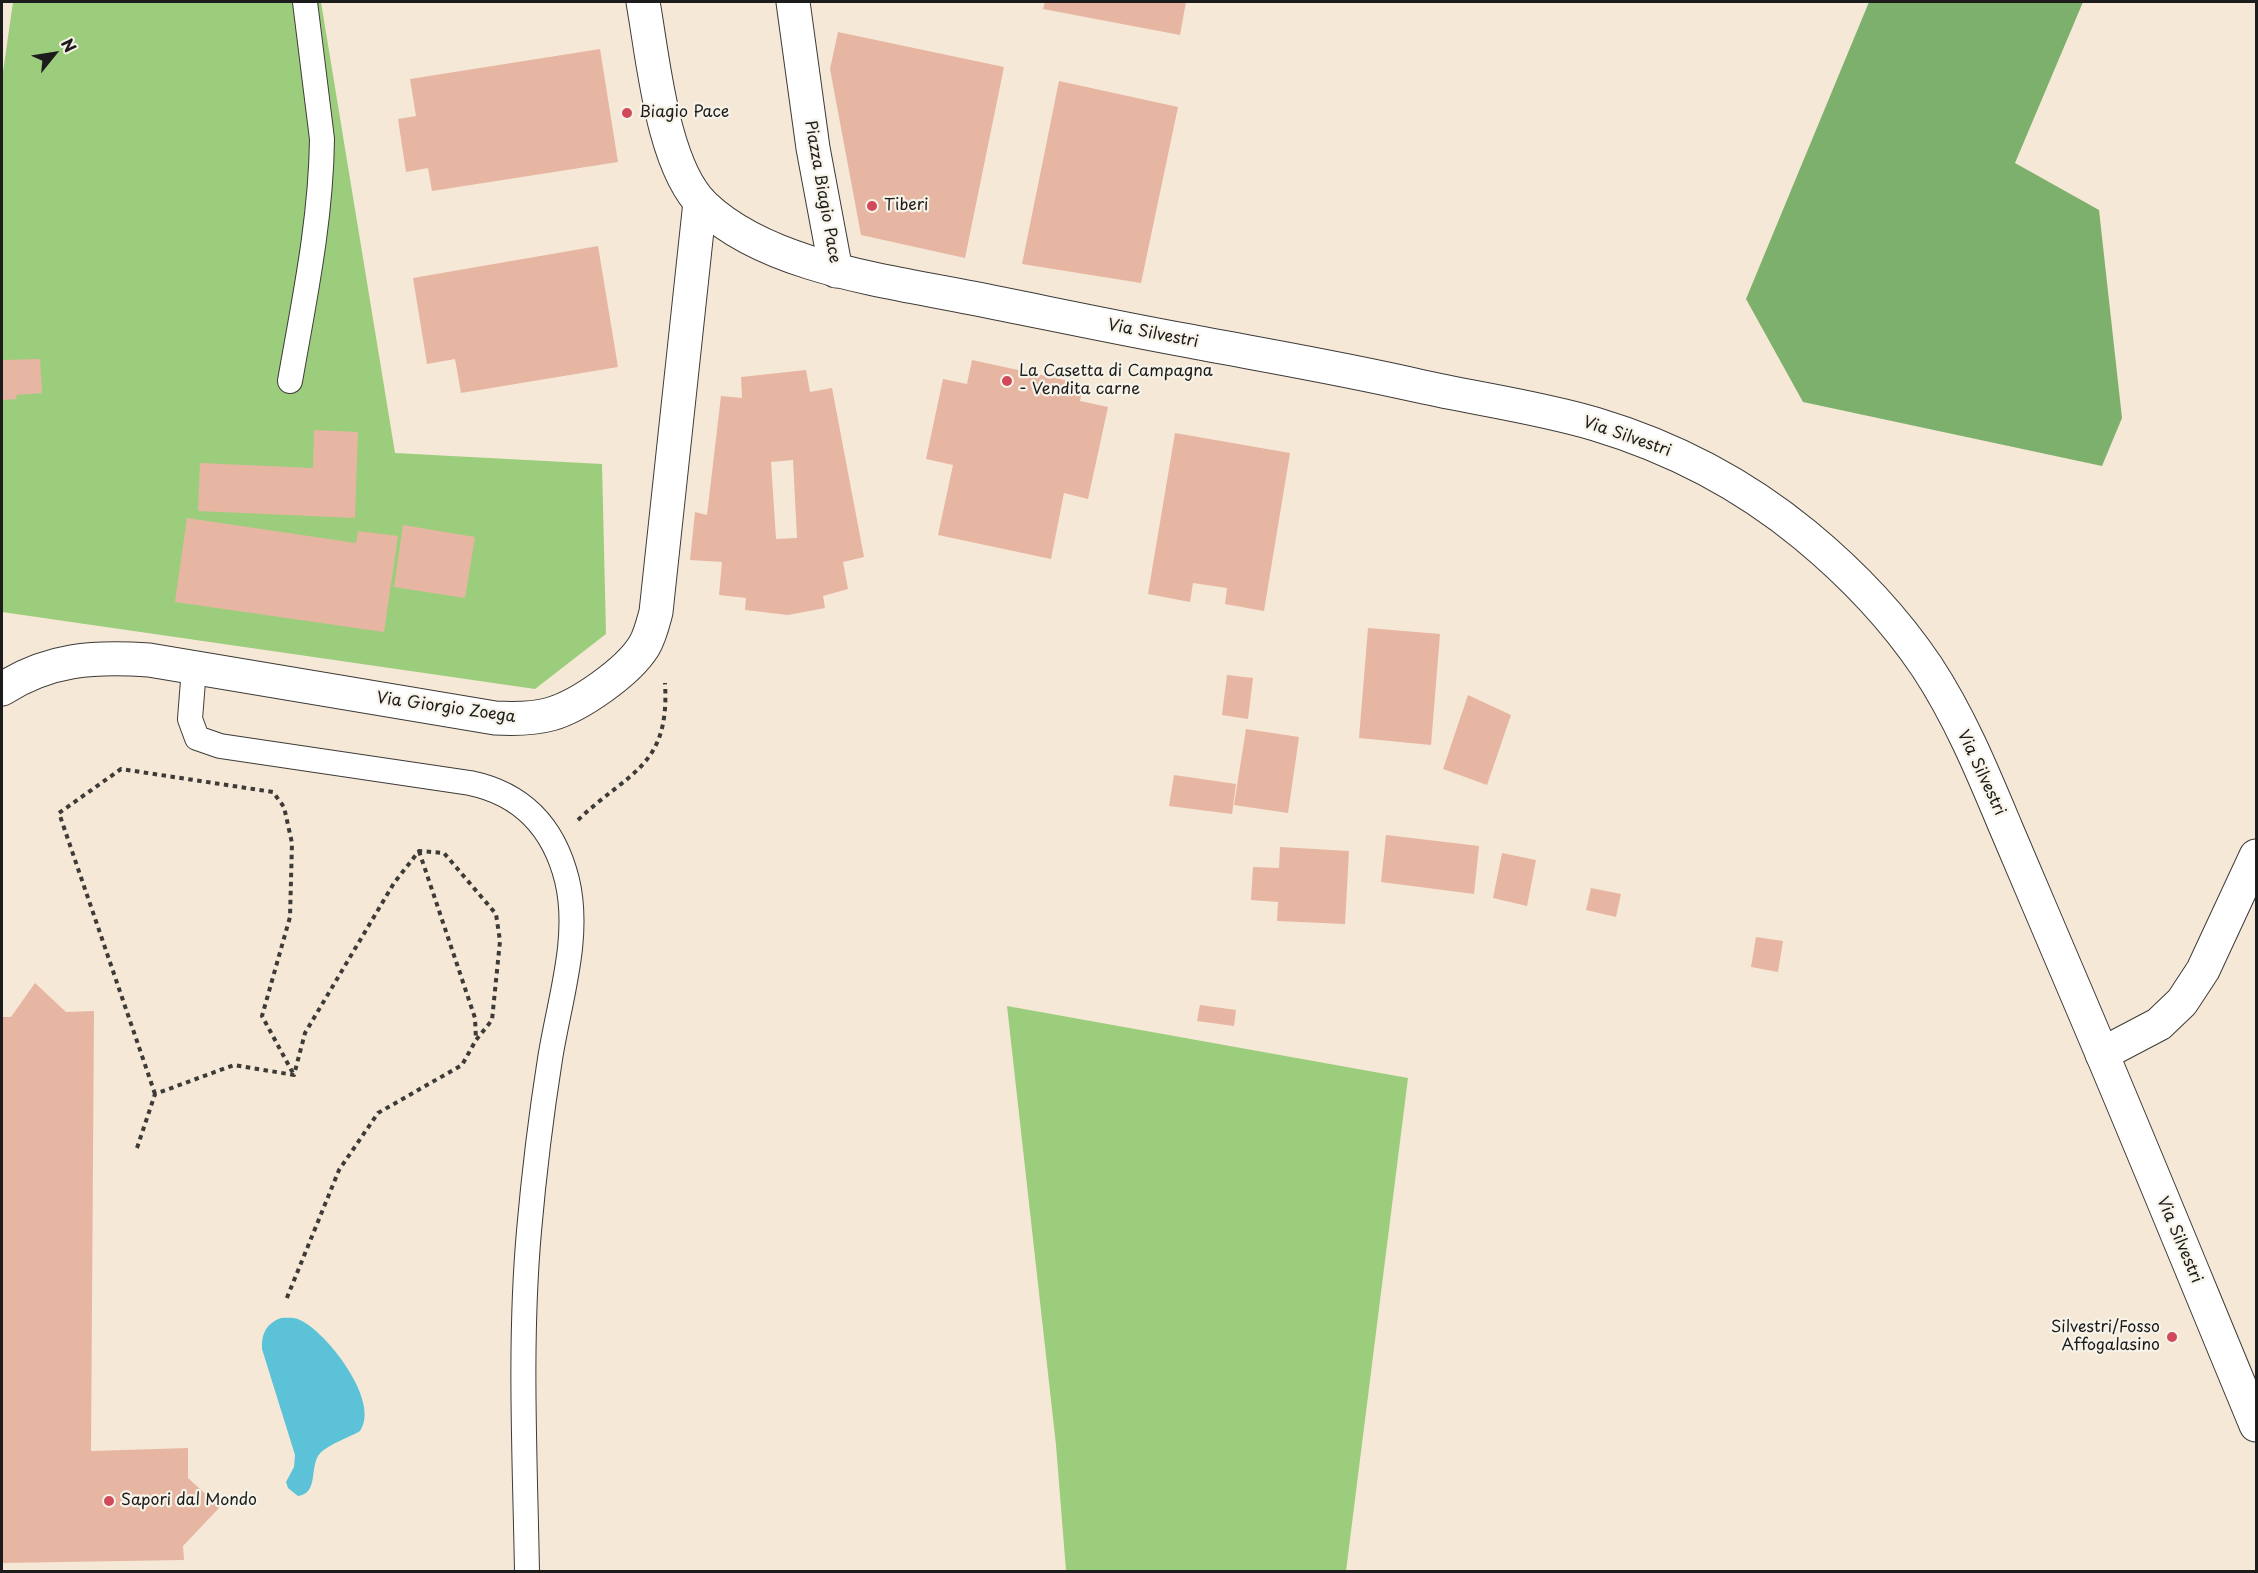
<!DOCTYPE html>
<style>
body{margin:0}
#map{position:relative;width:2258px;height:1573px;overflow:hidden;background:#f6e8d6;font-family:"Playpen Sans",sans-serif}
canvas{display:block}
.frame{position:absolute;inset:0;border:3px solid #1c1c1c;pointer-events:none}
.north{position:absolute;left:24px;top:24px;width:60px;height:60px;-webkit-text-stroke:4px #f7f3e8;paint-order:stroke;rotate:60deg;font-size:16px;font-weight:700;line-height:24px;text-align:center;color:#1c1c1c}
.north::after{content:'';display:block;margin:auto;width:21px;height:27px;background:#1c1c1c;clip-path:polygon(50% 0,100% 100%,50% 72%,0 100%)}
</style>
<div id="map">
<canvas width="2258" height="1573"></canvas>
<div class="frame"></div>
<div class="north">N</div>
</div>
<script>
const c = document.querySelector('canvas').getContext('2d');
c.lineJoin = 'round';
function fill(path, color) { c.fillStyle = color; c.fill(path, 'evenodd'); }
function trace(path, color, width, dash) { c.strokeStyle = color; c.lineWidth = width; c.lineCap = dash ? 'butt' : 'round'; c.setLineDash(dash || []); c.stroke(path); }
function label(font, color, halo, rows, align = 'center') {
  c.font = font + ' "Playpen Sans",sans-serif'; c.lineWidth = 4.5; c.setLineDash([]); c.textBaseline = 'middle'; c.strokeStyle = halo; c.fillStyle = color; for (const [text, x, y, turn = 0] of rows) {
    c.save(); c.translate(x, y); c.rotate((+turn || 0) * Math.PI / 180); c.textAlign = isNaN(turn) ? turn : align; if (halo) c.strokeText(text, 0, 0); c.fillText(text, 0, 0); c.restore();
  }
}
const green = new Path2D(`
 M13 2H321L395 453 602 464 606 634 535 689 2 612V79Z
 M1007 1006 1408 1078 1346 1571H1066L1056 1445Z`);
const forest = new Path2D(`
 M1869 2H2083L2015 163 2099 210 2122 418 2102 466 1803 402 1746 299Z`);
const water = new Path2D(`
 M281 1318C287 1318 294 1317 300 1320 327 1332 381 1402 360 1431 350 1437 324 1446 318 1456 310 1470 318 1493 298 1496L288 1488 286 1482 294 1467 295 1455 262 1349C261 1333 267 1323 281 1318Z`);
const building = new Path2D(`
 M1045 2H1186L1180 35 1043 9Z
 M838 32 1004 67 965 258 861 235 830 69Z
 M600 49 618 162 432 191 428 168 406 172 398 119 416 116 410 79Z
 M1059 81 1178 107 1141 283 1022 264Z
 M598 246 618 367 461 393 455 359 427 364 413 278Z
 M40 359 42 393 16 395 17 399 2 400V360Z
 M972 360 1083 384 1080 401 1108 407 1088 499 1064 493 1051 559 938 535 953 465 926 459 943 379 967 384Z
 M806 370 810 392 832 388 864 557 843 562 848 589 823 596 825 608 788 615 745 610 746 598 719 595 722 562 690 560 695 512 707 515 721 396 742 398 741 377ZM793 460 797 538 776 539 771 462Z
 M314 430 358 432 355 518 198 511 200 463 313 468Z
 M1175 433 1290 453 1264 611 1225 604 1227 588 1193 583 1190 602 1148 594Z
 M187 518 356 543 358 531 398 536 384 632 175 602Z
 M403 525 475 537 465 598 394 587Z
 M1368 628 1440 634 1431 745 1359 738Z
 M1227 675 1253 678 1248 719 1222 715Z
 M1468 695 1511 715 1487 785 1443 769Z
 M1246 729 1299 737 1288 813 1234 805Z
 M1174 775 1236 784 1232 814 1169 806Z
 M1386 835 1479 846 1474 894 1381 882Z
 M1280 847 1349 851 1345 924 1277 921 1278 902 1251 900 1253 867 1279 868Z
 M1502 853 1536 860 1527 906 1493 898Z
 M1591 888 1621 894 1616 917 1586 910Z
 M1756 937 1783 941 1778 972 1751 967Z
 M35 983 66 1012 94 1011 91 1451 188 1448V1478L220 1507 183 1546 184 1560 2 1563V1017H11Z
 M1200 1005 1236 1010 1234 1026 1197 1021Z`);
const path = new Path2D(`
 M578 820C629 771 670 767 665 683
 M419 851 475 1018 476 1040
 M155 1094 59 813 121 769 273 792 284 807 292 843 290 917 262 1016 294 1075
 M137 1148 155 1094 234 1065 294 1075 305 1033 394 883 419 851 444 853 496 914 500 941 492 1020 476 1040 462 1065 378 1113 339 1170 286 1300`);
const service = new Path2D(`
 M290 381C304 301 321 221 322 139L305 2
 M194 668 190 719 197 738 220 746 470 783C523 794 554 828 567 880 581 938 559 1001 550 1059 541 1116 534 1174 529 1231 519 1344 525 1458 527 1572`);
const minor = new Path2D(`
 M793 2 813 148 836 271
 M2 689C49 659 94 656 149 660L495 718C513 719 533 719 551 714 579 706 628 672 644 646 650 636 653 623 656 612L700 202
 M2102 1054 2159 1024 2182 1002 2203 970 2256 856`);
const secondary = new Path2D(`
 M643 2C653 57 662 166 704 206 768 267 888 281 972 298 1043 312 1113 327 1184 340 1263 355 1341 368 1419 386 1477 399 1538 407 1595 424 1672 447 1743 484 1805 535 1851 573 1894 618 1927 667 1960 717 1983 773 2006 828 2028 880 2050 931 2072 983 2135 1130 2195 1278 2256 1425`);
const markers = [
 [627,113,6,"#d1495b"],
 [872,206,6,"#d1495b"],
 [1007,381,6,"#d1495b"],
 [2172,1337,6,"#d1495b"],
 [109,1501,6,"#d1495b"]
];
const poiNames = [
 ["Biagio Pace",639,113],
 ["Tiberi",884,206],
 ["La Casetta di Campagna",1019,372],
 ["- Vendita carne",1019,390],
 ["Silvestri/Fosso",2160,1328,"right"],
 ["Affogalasino",2160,1346,"right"],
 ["Sapori dal Mondo",121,1501]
];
const streetNames = [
 ["Piazza Biagio Pace",822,192,80],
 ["Via Silvestri",1153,334,11],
 ["Via Silvestri",1627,437,19],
 ["Via Giorgio Zoega",446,708,8],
 ["Via Silvestri",1981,773,65],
 ["Via Silvestri",2179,1240,67]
];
fill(green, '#9ccd7c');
fill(forest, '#7db06c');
fill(water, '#5bc2d8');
fill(building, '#e6b6a2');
trace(service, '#3d3b38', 26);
trace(minor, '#3d3b38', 35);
trace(secondary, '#3d3b38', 35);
trace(path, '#3d3b38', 4, [4.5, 4.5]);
trace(service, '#fff', 24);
trace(minor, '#fff', 33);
trace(secondary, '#fff', 33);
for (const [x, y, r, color] of markers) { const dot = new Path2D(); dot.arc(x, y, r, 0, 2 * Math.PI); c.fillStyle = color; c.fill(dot); trace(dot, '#f7f3e8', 2); }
label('16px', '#1c1c1c', '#f7f3e8', poiNames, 'left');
label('16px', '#1c1c1c', '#f7f3e8', streetNames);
</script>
